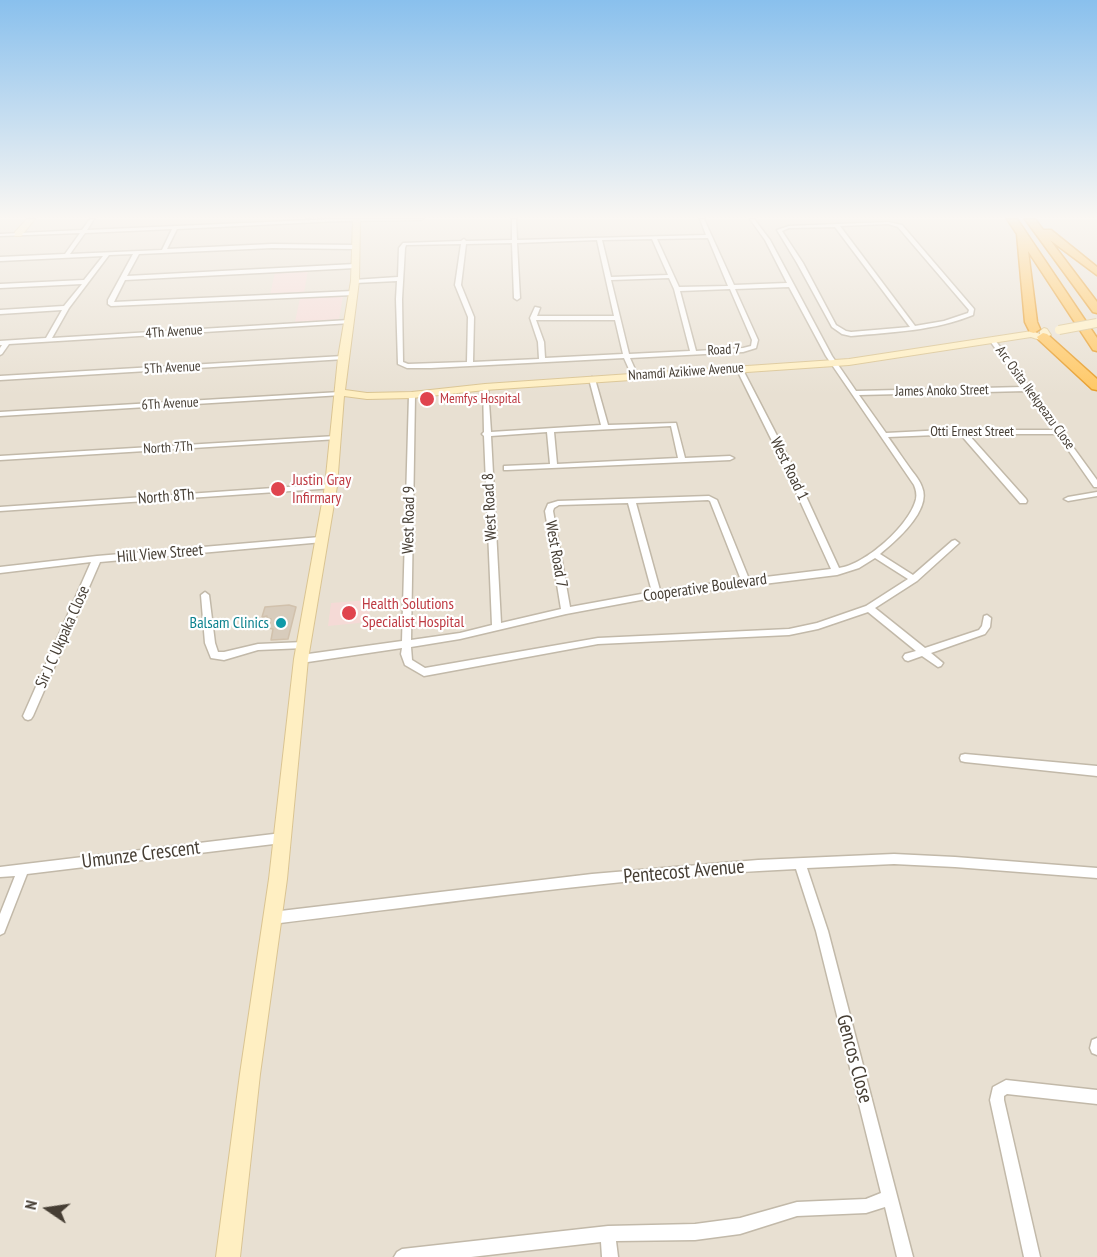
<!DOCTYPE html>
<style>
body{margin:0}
#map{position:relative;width:1097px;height:1257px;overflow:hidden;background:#f3eee4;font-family:"PT Sans Narrow",sans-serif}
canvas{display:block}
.north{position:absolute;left:18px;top:1179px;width:60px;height:60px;-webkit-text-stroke:4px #fff;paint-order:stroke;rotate:283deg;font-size:16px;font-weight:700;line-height:24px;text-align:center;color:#463e34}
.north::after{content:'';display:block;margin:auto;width:21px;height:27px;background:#463e34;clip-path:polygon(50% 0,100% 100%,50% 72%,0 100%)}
</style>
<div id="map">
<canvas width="1097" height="1257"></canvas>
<div class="north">N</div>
</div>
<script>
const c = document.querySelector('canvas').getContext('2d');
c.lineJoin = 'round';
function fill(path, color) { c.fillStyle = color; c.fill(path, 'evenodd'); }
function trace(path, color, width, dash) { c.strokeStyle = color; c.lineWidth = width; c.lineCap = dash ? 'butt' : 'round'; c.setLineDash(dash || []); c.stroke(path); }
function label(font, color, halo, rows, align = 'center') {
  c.font = font + ' "PT Sans Narrow",sans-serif'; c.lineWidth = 4.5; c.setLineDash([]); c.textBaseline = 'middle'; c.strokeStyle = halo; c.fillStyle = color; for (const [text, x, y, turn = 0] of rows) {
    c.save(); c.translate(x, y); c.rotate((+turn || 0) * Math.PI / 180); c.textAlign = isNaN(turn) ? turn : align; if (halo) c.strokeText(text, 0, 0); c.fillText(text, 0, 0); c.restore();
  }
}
const residential = new Path2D(`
 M0 219H1097V1257H0Z`);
const medical = new Path2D(`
 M308 270 304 293 270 295 275 272Z
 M343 296 339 320 295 322 300 298Z
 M370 600 369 622 328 626 331 603Z`);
const building = new Path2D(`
 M289 605 296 607 288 639 271 640 273 629 268 628 271 619 267 618V616L262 617 265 607Z`);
const street = new Path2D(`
 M90 219H94L87 230 335 219H423L421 220 339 221 177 229 167 249 272 244 354 245 357 247 354 249 272 248 139 254 127 276 355 264 358 266 355 268 125 280 114 302 353 291 356 293 353 295 111 306 108 304V300L133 254 109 255 69 308 52 338 349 320 351 321V323L9 344 2 354 0 355V348L2 345H0V341L46 338 62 310 0 314V310L64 306 82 284 0 288V284L84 280 103 256 0 261V257L65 254 80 233 0 236V234L82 230ZM172 229 162 250 70 254 85 233Z
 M512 219H516L517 240 706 235 700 219H704L734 285 787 283 765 240 750 219H754L770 240 832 356 856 391 1023 387 990 341 995 340 1097 480V487H1094L1057 434H968L1026 499 1027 501 1026 503H1020L960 434 888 437C896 448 904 460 912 471 916 476 920 481 922 487 932 510 896 541 880 554L913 575 952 541 955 540 959 543 917 581 875 608 925 648 979 630 982 626 984 616 987 615 991 618 990 627 985 634 931 653 943 663 941 666 938 667 922 656 908 661 905 660 903 657 905 654 916 651 868 612 818 629 789 635 598 644 424 676 405 665 401 654 402 648 301 663 298 662 296 659 298 656 301 655 402 641 409 395 412 393 415 395 411 640 460 633 492 625 484 436 482 434 484 432 483 386 488 387 491 432 601 425 589 379 592 377 595 379 608 425 676 423 685 458 730 456 734 458 730 460 507 470H504V466L550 464 547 432 491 436 501 623 561 609 545 511 548 504 558 501 709 496 717 500 749 579 831 569 779 455 736 368 737 367 742 368 787 455 839 568C865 565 910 525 916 499 917 494 916 490 914 485L826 356 789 287 735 289 758 340 756 348 743 352 630 358 638 376 635 378 632 376 624 358 431 368H407L398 364 396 299 397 281 355 283 352 281 353 280 398 277 399 248 403 243 461 241 464 239 466 241 512 240ZM708 238 728 286 679 287 657 239ZM652 239 668 275 611 277 602 240ZM597 240 614 316H537L540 308 535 307 530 318 538 342 539 359 473 362 474 317 461 285 466 244 512 243 514 298 517 300 520 298 517 243ZM461 244 455 285 468 317 467 362 408 364 403 362 402 299 405 248 406 245ZM669 278 674 289 690 351 629 354 611 280ZM730 289 752 340 751 346 743 348 696 351 680 291ZM536 320H615L623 354 545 358 544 342ZM1026 391 1054 430H945L886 433 859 395ZM671 426 678 458 557 464 554 432ZM708 500 710 501 741 580 660 590 636 503ZM628 503 652 592 570 607 553 511 554 508 559 505ZM875 558 908 579 866 606 817 623 789 629 598 638 425 668 412 660 411 647 460 639 566 614 657 597 837 575 859 568Z
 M888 222 902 225 974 309 973 315C934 331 892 332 851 336L842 334 832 327 797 263 777 230 789 226ZM888 224 898 227 969 310 968 313 944 321 915 326 840 226ZM835 227 910 327 851 332 846 331 836 325 803 263 782 231 789 228Z
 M343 356 346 358 345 359 0 380V376Z
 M340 392 343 394 342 395 0 416V412Z
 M336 436 338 437V439L0 460V456Z
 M331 484H334V488L0 511V507Z
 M1097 492V496L1068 501 1064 499 1068 497Z
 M320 537 323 538 324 540 323 542 100 562 33 716 31 719 28 720 25 719 23 716 91 562 0 573V567L97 556Z
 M205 592 209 595 215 643 218 652H224L258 644 304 642 307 643 309 645 307 647 304 648 258 650 224 660 211 658 205 643 201 595Z
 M965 754 1097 766V776L965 762 961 761 960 758 961 755Z
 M282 833 286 834 288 838 286 842 282 843 27 874 4 933 0 935V914L15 876 0 877V867Z
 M894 854 955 857 1097 868V878L955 867 894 864 807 868 828 931 913 1257H897L885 1207 866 1213 797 1216 740 1234 695 1240 616 1241 618 1257H602L601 1242 471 1257H394L397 1252 402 1249 608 1226 695 1224 740 1218 797 1202 866 1199 881 1193 816 931 796 869C621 877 446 903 272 924L268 922 266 918 268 914 272 912 592 874 758 860Z
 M1097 1038V1055L1092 1053 1090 1048 1092 1040Z
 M1006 1080 1097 1090V1104L1007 1094 1004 1096V1100L1040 1257H1024L990 1100 993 1087Z`);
const secondary = new Path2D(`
 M27 219H35L21 236H15V232Z
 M353 219H360L359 281 345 390 367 393 412 392 485 384 849 359 1032 331 1040 334V331L1044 328 1047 329 1051 335 1040 340 1031 337 849 365 485 390 412 398 367 399 344 396 337 486 308 659 287 879 260 1074 240 1257H216L240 1074 269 879 294 659 325 486 338 358 351 281Z`);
const highway = new Path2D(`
 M1007 219H1017L1097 338V351L1093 350 1028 251 1037 322 1040 329 1034 333 1030 332 1025 322 1017 234Z
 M1025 219H1035L1043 230H1051L1097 267V275L1050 240 1097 302V313L1093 312Z
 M1043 333 1047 334 1097 379V390L1092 389 1039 340 1037 337Z`);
const secondaryBridge = new Path2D(`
 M1059 330 1097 323`);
const markers = [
 [427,399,8,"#e0444e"],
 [278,489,8,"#e0444e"],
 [349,613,8,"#e0444e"],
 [281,623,6,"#0f9aa8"]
];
const farStreetnames = [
 ["4Th Avenue",174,332,-4],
 ["Road 7",724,350,-3],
 ["5Th Avenue",172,368,-3],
 ["Nnamdi Azikiwe Avenue",686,372,-4],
 ["James Anoko Street",942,391,-1],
 ["Arc Osita Ikekpeazu Close",1035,398,54],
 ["6Th Avenue",170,404,-3],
 ["Otti Ernest Street",972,432],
 ["North 7Th",168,448,-3]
];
const farHealthnames = [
 ["Memfys Hospital",440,399]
];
const streetNames = [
 ["West Road 1",789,469,64],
 ["North 8Th",166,497,-4],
 ["West Road 8",490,507,-93],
 ["West Road 9",409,520,-89],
 ["Hill View Street",160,554,-5],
 ["West Road 7",556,554,80],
 ["Cooperative Boulevard",705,588,-8],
 ["Sir J C Ukpaka Close",63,637,-66]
];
const healthNames = [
 ["Justin Gray",292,480],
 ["Infirmary",292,498],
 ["Health Solutions",362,604],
 ["Specialist Hospital",362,622]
];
const cultureNames = [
 ["Balsam Clinics",269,623]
];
const nearStreetnames = [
 ["Umunze Crescent",141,855,-7],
 ["Pentecost Avenue",684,872,-5],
 ["Gencos Close",854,1059,75]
];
fill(residential, '#e8e0d2');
fill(medical, '#f5dad6');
fill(building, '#d8ccbc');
trace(building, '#d1c1ac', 1.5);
trace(street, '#c2b9a9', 3);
trace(secondary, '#dac492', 2);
trace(highway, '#e79d2a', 3);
fill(street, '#fff');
fill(secondary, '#ffefc2');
fill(highway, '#ffc763');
trace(secondaryBridge, '#dac492', 10, []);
trace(secondaryBridge, '#ffefc2', 8);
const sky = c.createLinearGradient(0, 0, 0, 395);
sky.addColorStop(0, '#89c0ed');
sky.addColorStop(0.55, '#faf7f3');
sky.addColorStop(1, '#faf7f300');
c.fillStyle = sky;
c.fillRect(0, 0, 1097, 395);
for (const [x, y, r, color] of markers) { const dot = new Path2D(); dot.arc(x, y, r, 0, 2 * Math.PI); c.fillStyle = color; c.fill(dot); trace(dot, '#fff', 2); }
label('14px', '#463e34', '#fff', farStreetnames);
label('14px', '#be3a42', '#fff', farHealthnames, 'left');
label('16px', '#463e34', '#fff', streetNames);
label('16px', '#be3a42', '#fff', healthNames, 'left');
label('16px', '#0d838f', '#fff', cultureNames, 'right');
label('20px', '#463e34', '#fff', nearStreetnames);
</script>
